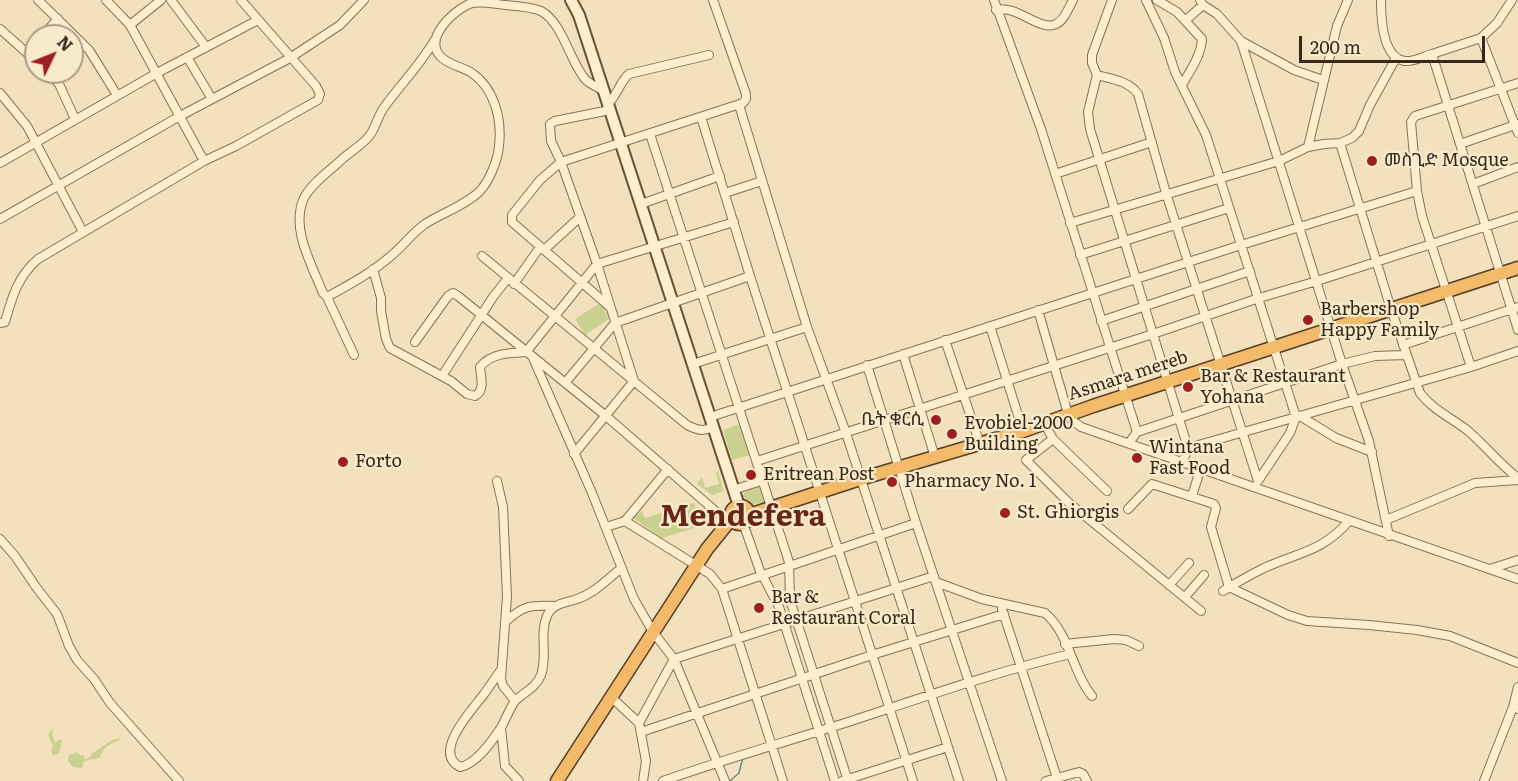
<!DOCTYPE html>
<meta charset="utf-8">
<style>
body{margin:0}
#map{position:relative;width:1518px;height:781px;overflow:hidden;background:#f2e1bc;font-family:Literata,serif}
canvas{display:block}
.north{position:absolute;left:24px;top:24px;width:60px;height:60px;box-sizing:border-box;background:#f8ebcc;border:2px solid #ab9d85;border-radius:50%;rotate:47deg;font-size:16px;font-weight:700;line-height:24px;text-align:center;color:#38281a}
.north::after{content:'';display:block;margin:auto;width:21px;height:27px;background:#9f1e22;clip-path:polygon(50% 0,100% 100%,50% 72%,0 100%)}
.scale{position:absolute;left:1299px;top:36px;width:186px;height:27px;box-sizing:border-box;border:3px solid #38281a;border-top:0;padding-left:8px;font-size:18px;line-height:21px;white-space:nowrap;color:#38281a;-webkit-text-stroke:4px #f8ebcc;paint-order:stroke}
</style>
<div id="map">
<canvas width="1518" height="781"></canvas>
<div class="north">N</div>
<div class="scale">200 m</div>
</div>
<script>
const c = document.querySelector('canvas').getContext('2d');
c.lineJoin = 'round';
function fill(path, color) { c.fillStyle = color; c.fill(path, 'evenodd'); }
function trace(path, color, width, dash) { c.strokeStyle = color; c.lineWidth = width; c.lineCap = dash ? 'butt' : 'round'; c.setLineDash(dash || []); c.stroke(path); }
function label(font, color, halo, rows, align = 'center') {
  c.font = font + ' Literata,"Noto Sans Ethiopic",serif'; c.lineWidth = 4.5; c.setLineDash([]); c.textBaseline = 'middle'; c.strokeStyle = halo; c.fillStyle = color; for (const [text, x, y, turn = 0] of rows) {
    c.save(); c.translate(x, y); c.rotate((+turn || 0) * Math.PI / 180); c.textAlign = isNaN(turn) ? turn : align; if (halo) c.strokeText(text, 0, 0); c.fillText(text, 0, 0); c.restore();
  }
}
const green = new Path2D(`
 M600 303 610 318 585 335 575 319Z
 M740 424 750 455 732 460 723 430Z
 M718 472 724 491 712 495 697 484 702 477 705 488 719 484 716 473Z
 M760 485 765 502 751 505 744 502 743 495 746 490Z
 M694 503 701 526 662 538 633 518 642 511 645 518 670 510 686 508V504Z
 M53 728 52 734 55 743 60 739 62 741 59 753 53 756 51 751 53 746 48 735Z
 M122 738C107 747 108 742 99 758L84 761 82 768 73 767 68 761 69 755 77 752 80 755H83L85 759 90 757 92 753C103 748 108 739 122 738Z`);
const stream = new Path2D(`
 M730 781 739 773 743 757`);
const minor = new Path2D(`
 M38 0 89 50 117 95
 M106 0 130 25 204 161
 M171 0 206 47
 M994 0 1041 129 1137 432
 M1112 0 1092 55V63L1097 75 1088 112 1090 129 1188 448 1183 461
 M1146 0 1164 38 1175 72 1206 135 1296 417 1290 433 1258 481
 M1157 0 1177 12 1202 39C1201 56 1190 71 1182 85
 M1200 0 1203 5 1217 14 1241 41 1294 70 1323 80
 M1381 0C1381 17 1382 58 1405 61 1414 62 1424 56 1432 54
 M1512 0 1497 23 1481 38 1432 54 1518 330
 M996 10C1016 4 1040 32 1056 24 1064 21 1069 7 1073 0
 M1186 20 1203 5
 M130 25 161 0
 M0 29 36 61
 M42 36 58 19
 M1481 38 1518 133
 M1241 41 1342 364 1369 441 1389 536
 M27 53 36 43
 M187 57 212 99
 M48 72 59 84 75 119
 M1097 75C1112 79 1129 81 1138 94L1166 193 1258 481
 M0 93 27 126 83 232
 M608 104C618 94 621 80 629 74L709 55
 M739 105 807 327 846 433 959 781
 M701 117 750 276 913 781
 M650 134 789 562 790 600 848 781
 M1340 143 1391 309 1420 393C1433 410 1450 417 1467 430 1485 445 1499 464 1518 478
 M1460 144 1518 124
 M1308 147 1337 26 1348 0
 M0 163 157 73 258 20
 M1055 174 1152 142
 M1473 184 1518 167
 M725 193 762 181
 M641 204 720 176
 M0 219 180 116 290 58 340 25 364 0
 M1070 223 1279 161 1308 147 1324 144 1340 143 1352 138 1359 131 1370 105 1396 58
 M544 250 580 217
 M1080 255 1229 208
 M482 256 687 425C697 430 703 432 713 427
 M373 269 381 298V311L386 339 390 348 451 381 467 394 475 396C485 391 481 377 480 367 491 353 509 353 526 352L597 264 734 222
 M514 284 540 247
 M327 297 323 293C312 265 290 228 304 198 311 184 328 172 339 162 348 153 363 145 370 135 376 127 378 115 385 106 401 84 420 65 434 41
 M610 307 512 222V215L540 180 561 162 743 103 746 99V94L713 0
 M1038 310 1068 414 1073 421 1081 427 1518 579
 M1101 321 1250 271
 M0 323 5 322C12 297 18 276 38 259L204 161 236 146 318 100 320 94 316 86 241 0
 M990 326 1023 431
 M945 340 980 444
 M415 342 448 296 453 293 458 296 606 416 728 522
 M1403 345 1518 307
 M903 354 935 457
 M354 355 327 297C349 285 373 272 392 255 403 246 412 233 425 224 442 213 464 206 479 192 489 182 498 160 499 146 502 120 495 89 472 73 463 67 448 65 440 56 424 37 453 12 469 4 479 0 494 4 505 5 516 6 531 7 541 11 562 22 570 61 585 79 589 84 598 87 604 91
 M533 358 592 493 634 599 653 632 674 659 725 781
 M693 364 807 327
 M867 365 916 523 1002 781
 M1471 367 1422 216 1417 191 1411 122 1415 116 1518 83
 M442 376 493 297 508 278
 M565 383 615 323 750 276
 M1300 416 1336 438 1372 452
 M710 417 1241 245 1417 191
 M1044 423 1053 439 1107 491
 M1053 439 1026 460 1068 502 1201 611
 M1129 443 1137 432 1342 364 1375 356 1406 355
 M1188 448 1471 367 1518 351
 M574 454 634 381 597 264 561 162 551 141 550 124 555 121 610 110
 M757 461 1153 334 1259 298 1317 281 1518 216
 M497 481 503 507 507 596 501 679 503 686 515 701
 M733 490 764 480
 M1192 496 1201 467
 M1128 509 1152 484 1214 504 1216 508 1211 527 1229 587 1288 615 1307 621 1369 625 1417 630 1450 636 1518 663
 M1386 520 1475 483 1518 480
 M625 521 710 574 722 589 783 781
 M743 523 760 571 779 607 835 781
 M606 527 625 521 668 469
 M0 539 15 556 36 587 57 614 69 646 77 660 94 679 110 703 179 781
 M1490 569 1518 560
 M936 582 982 599 1045 613C1070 634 1072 672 1092 696
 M1169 585 1189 563
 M722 589 916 523
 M1223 591C1236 583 1250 575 1264 568 1299 552 1322 552 1349 521
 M1185 597 1204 575
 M1002 609 1058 781
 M505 622C524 605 530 605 555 606
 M1065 644 1114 639 1126 640 1139 646
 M501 670C495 678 490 686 484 694 474 708 431 752 460 767 477 764 493 740 502 726 506 718 510 708 515 701 524 692 536 688 541 675 548 656 539 634 547 616 552 604 564 603 574 600 592 595 606 581 620 569
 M612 698 639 723 646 761 643 781
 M1513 707 1518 687
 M639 723 674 659 934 576
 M501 728 505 766 519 781
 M641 732 872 655 1004 614
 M663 781C722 760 782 743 842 724 918 699 992 673 1070 654
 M842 781 948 747
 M1046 781 1079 772 1083 774 1087 781
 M1484 781 1513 707 1518 709`);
const secondary = new Path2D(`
 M571 0 579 15 739 506`);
const trunk = new Path2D(`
 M731 515a9 9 0 1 1 18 0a9 9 0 1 1-18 0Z
 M749 515 860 479 1023 431 1093 406 1518 268
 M557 781 707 549 732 518`);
const markers = [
 [1372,161,6,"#9f1e22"],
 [1308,320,6,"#9f1e22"],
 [1188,387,6,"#9f1e22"],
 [936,420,6,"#9f1e22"],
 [952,434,6,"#9f1e22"],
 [1137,458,6,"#9f1e22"],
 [343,462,6,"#9f1e22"],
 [751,475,6,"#9f1e22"],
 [892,482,6,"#9f1e22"],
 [1005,513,6,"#9f1e22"],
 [759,608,6,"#9f1e22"]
];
const poiNames = [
 ["መስጊድ Mosque",1384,161],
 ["Barbershop",1320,310],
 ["Happy Family",1320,331],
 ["Bar & Restaurant",1200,377],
 ["Yohana",1200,398],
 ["ቤት ቁርሲ",924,420,"right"],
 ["Evobiel-2000",964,424],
 ["Building",964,445],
 ["Wintana",1149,448],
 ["Fast Food",1149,469],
 ["Forto",355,462],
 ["Eritrean Post",763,475],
 ["Pharmacy No. 1",904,482],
 ["St. Ghiorgis",1017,513],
 ["Bar &",771,598],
 ["Restaurant Coral",771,619]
];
const streetNames = [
 ["Asmara mereb",1128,376,-18]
];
const townNames = [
 ["Mendefera",743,517]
];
fill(green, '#cad08f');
trace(stream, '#679085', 1.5);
trace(minor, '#8b7054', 10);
trace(secondary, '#6c5137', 14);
trace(trunk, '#573e29', 15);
trace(minor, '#fceecf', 8);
trace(secondary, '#fceecf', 10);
trace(trunk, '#f2ba69', 12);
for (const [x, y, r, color] of markers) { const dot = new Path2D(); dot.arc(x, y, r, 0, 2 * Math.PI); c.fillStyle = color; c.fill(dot); trace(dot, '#f8ebcc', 2); }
label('18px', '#38281a', '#f8ebcc', poiNames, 'left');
label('18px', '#38281a', '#f8ebcc', streetNames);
label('bold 30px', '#692516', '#f8ebcc', townNames);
</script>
